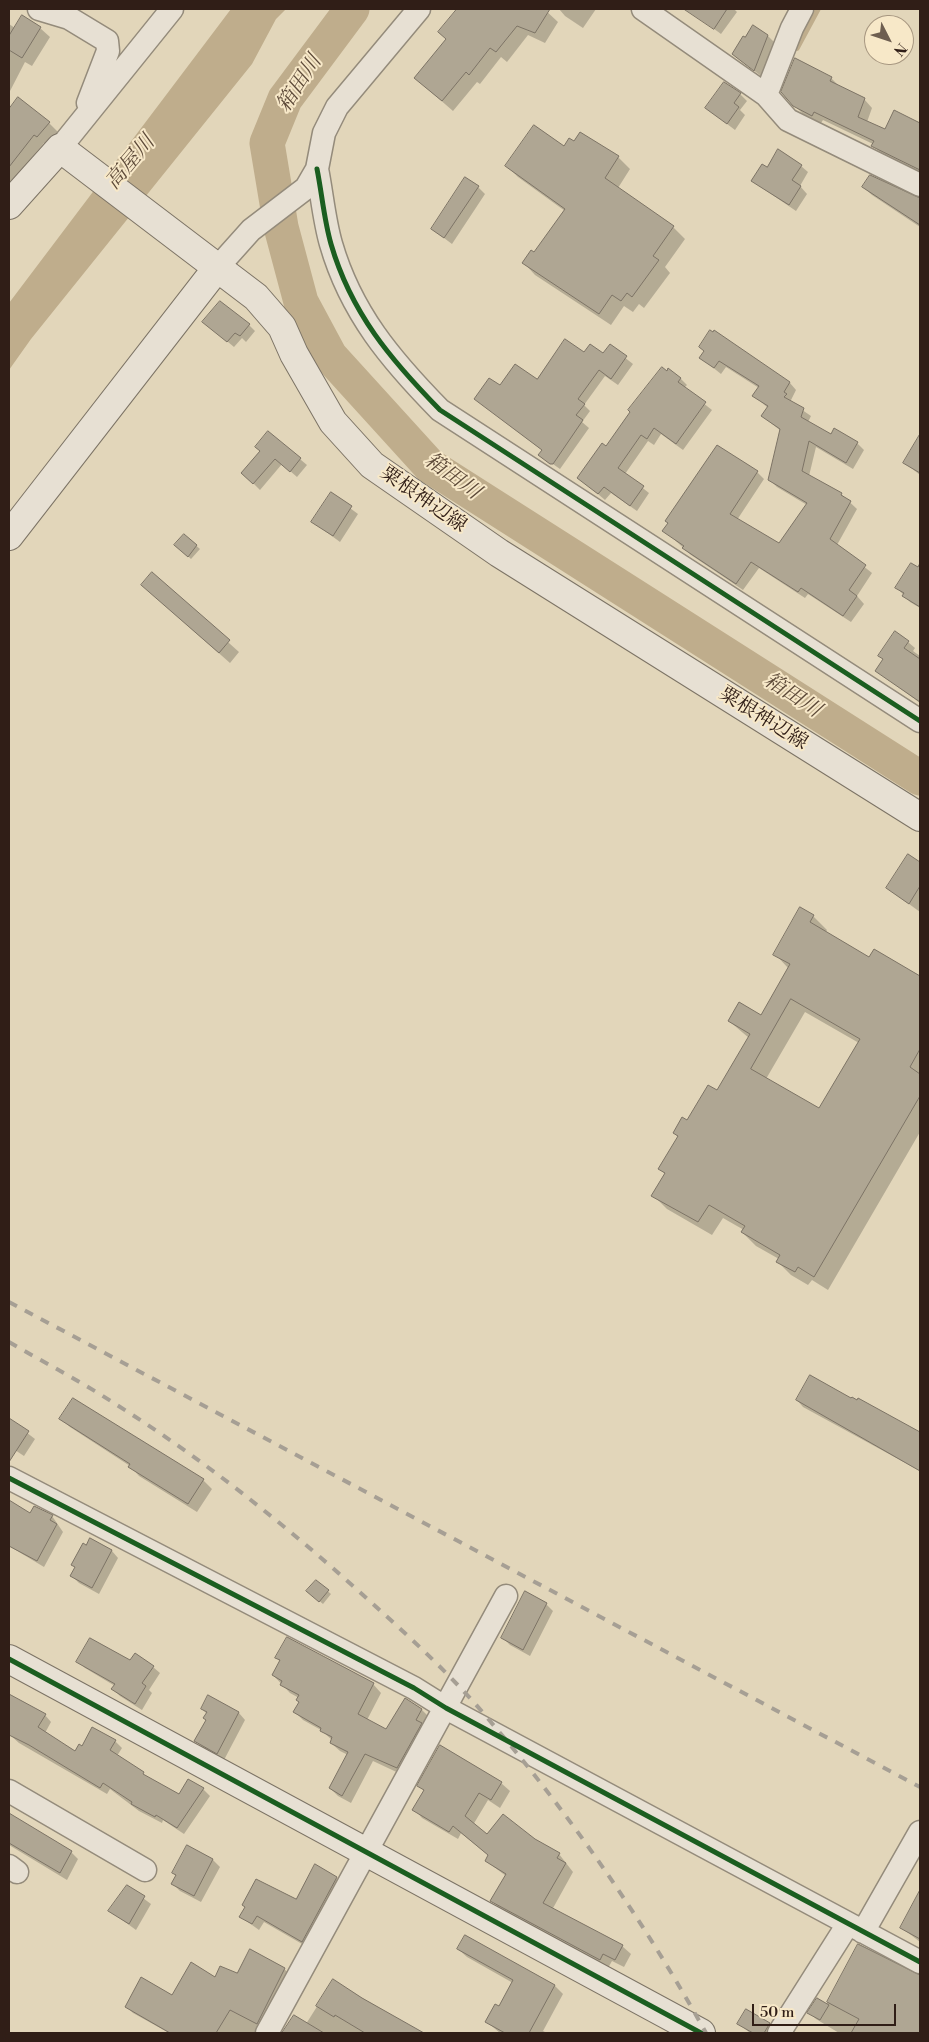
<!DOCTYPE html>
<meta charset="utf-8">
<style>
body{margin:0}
#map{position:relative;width:929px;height:2042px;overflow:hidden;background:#e2d6ba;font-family:"Libre Bodoni",serif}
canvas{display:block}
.frame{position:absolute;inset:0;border:10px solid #301e17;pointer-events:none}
.north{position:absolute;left:864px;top:15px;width:50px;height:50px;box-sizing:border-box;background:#f7e8c8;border:1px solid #a79781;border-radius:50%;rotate:131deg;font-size:14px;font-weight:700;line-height:20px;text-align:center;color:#301e17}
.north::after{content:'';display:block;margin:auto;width:18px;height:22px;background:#6e5e50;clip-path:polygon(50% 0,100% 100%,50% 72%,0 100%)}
.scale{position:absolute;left:752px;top:2004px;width:144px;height:22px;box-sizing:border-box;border:2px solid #301e17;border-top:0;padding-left:6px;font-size:15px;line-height:18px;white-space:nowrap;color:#301e17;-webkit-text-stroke:4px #f7e8c8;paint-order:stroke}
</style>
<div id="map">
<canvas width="929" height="2042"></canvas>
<div class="frame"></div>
<div class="north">N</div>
<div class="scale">50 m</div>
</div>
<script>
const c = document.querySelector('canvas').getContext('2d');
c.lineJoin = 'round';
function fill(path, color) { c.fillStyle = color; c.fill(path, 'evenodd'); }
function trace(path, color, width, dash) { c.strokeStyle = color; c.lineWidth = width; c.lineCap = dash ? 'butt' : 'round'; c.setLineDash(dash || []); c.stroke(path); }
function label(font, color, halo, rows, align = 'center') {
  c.font = font + ' "Libre Bodoni","Noto Serif JP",serif'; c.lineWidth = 4; c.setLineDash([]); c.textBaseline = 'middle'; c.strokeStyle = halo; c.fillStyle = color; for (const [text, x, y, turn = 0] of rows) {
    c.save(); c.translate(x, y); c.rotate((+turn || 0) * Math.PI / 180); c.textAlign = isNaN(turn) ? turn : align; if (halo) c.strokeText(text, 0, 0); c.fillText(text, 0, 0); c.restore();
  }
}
const water = new Path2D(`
 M231 9H286L276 19 252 64 31 339 9 370V303Z`);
const shadow = new Path2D(`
 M467 9H544L558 22 545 43 528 35 507 62 501 57 480 84 477 82 453 111 415 78 447 40Z
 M559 9H596L583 28 565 16Z
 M704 9H734L737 12 721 34 698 17Z
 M9 24 15 28H40L50 37 32 66 25 62 9 93Z
 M768 36 775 43 761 76 733 54Z
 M831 78 839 86 864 99 872 108 867 122 885 131 894 112 920 124V174L881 154 873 144 823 120 821 123 803 114 794 105Z
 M740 94 747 101 740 110 745 115 735 130 706 108Z
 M14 115 49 123 58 132 47 146 44 143 9 185V121Z
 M564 148 618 157 630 169 618 188 673 227 685 239 665 267 670 273 644 308 639 304 633 312 624 306 611 325 535 275 524 263 535 254 565 211 518 177 506 165Z
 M801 166 808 172 800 186 807 194 796 211 752 181 767 168Z
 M870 176 920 199V227L872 195 863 187Z
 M478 187 485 194 452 244 432 229Z
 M204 322 249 325 255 331 246 342 242 338 234 347Z
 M715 332 790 383 796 390 791 400 792 403 811 416 808 422 831 435 857 443 864 450 853 469 816 447 809 476 841 494 857 509 837 545 872 573 857 596 864 604 851 622 808 594 805 598 759 568 743 590 691 555 664 530 717 447 757 472 764 479 737 520 779 545 807 505 777 487 770 480 781 431 762 416 768 408 754 396 759 388 726 367 721 374 701 358Z
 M610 346 633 364 618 385 605 376 584 405 590 411 582 422 589 428 560 469 540 455 543 451 476 399 500 387 537 381 585 354 604 355Z
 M680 378 687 385 684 388 712 410 683 450 661 434 654 445 648 441 625 474 649 493 637 511 611 493 605 500 579 478 606 448Z
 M269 433 307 465 297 477 282 464 260 490 249 479Z
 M920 437V475L905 463Z
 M331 494 358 514 340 542 313 522Z
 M184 535 200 549 191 559 179 548Z
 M911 564 920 570V608L910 602 897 588Z
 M152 574 239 652 230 663 153 595Z
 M896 633 908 642 915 648 913 651 920 656V703L877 671 884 660 880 656Z
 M908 856 920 864V912L887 888Z
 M813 916 827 930 825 933 869 959 874 951 920 978V1132L828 1290 812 1280 808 1285 791 1275 777 1261 779 1259 756 1246 742 1232 744 1230 723 1218 712 1235 667 1209 653 1195 666 1175 660 1169 678 1137 674 1133 717 1092 749 1038 729 1021 761 1016 789 969 775 954ZM805 1012 859 1043 820 1110 766 1079Z
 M797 1400H851L890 1416 920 1434V1471L803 1407Z
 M9 1419 35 1439 24 1456 9 1446Z
 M61 1419 203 1480 212 1489 197 1512 139 1476 130 1466 70 1427Z
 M12 1503 31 1514 52 1516 63 1532 44 1567 9 1546V1508Z
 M91 1540 112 1551 118 1558 99 1594 79 1583 72 1576Z
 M316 1581 331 1594 323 1604 311 1594Z
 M546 1604 553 1611 530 1656 510 1645 503 1638Z
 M277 1658 373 1684 381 1693 367 1720 387 1731 405 1700 422 1710 430 1718 405 1776 373 1761 351 1803 338 1796 330 1788 348 1755 340 1751 331 1743 332 1740 321 1730 303 1720 295 1712 300 1703 299 1698 290 1693 273 1675 280 1662Z
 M78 1661 130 1662 153 1667 160 1673 149 1690 152 1693 142 1710 120 1696 113 1689 115 1686 85 1668Z
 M9 1695 45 1715 51 1722 45 1733 76 1753 82 1747 115 1741 122 1748 117 1756 149 1779 180 1796 203 1789 210 1796 184 1834 163 1820 162 1823 139 1811 110 1789 107 1794 19 1743 9 1734Z
 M209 1697 239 1713 245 1720 224 1760 203 1748 196 1741 207 1720V1714L202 1709Z
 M501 1783 510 1791 500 1808 488 1800 473 1825 487 1836 534 1840 559 1854 573 1872 552 1910 622 1946 631 1954 624 1967 612 1961 608 1968 500 1909 492 1901 506 1876 486 1861 489 1856 461 1833 458 1839 422 1818 414 1809 425 1792 419 1785Z
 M9 1815 71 1852 78 1859 67 1880 9 1845Z
 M188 1847 213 1860 220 1867 201 1902 180 1891 173 1884 177 1877 173 1873Z
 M315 1866 336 1878 343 1885 309 1948 264 1922 259 1930 241 1917 296 1900Z
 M128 1887 151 1904 136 1930 110 1911Z
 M920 1892V1942L902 1928Z
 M465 1936 555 1986 563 1994 543 2031 547 2033H500L487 2022 500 2007 513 1983 467 1957 458 1949Z
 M859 1946 913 1975H920V2033H839L816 2019 809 2012 826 2005Z
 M250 1951 284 1969 291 1975 261 2033H169L133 2013 127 2007 173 1996 216 1978 238 1975Z
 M333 1981 422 2033H284L294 2016 306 2024Z
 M739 2024H769L776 2031 775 2033H750Z`);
const stream = new Path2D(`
 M797 48 818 9`);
const river = new Path2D(`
 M352 9 285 99 267 143 281 227 301 302 330 356 430 466 920 778`);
const building = new Path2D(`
 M457 9H550L535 33 517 26 496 52 490 48 469 75 466 72 442 101 414 78 446 39 438 32Z
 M684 9H727L714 29Z
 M22 15 41 27 22 58 9 50V36Z
 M753 25 768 35 754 71 732 54 743 36 745 37Z
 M795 58 832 77 830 81 865 98 858 117 885 129 894 110 920 123V170L871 146 874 141 814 112 812 116 793 106 781 92Z
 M724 82 741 93 734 103 739 107 727 124 705 108Z
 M18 97 50 122 37 137 34 135 9 167V109Z
 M534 125 564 146 569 138 574 141 580 132 619 156 605 178 674 226 653 256 659 260 632 297 627 293 621 301 612 295 599 314 522 263 531 250 534 252 565 209 505 166Z
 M778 149 802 165 792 180 801 186 789 205 751 181 762 164 767 167Z
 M870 175 920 198V225L862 187Z
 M465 177 479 186 444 238 431 229Z
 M220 301 250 324 240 336 235 333 227 342 202 322Z
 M710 330 713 332 714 330 790 382 784 392 787 394 784 397 804 408 801 417 831 434 834 428 858 442 846 463 809 441 802 471 842 493 841 495 851 501 830 539 866 565 849 590 857 596 843 616 801 588 798 592 751 562 736 584 682 548 684 546 662 531 668 523 665 521 717 445 758 471 730 514 779 543 807 503 768 480 780 429 761 416 768 406 752 396 759 386 719 361 714 368 699 358 704 351 699 347Z
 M565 339 584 352 590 344 603 353 610 344 627 356 611 379 599 370 578 399 585 404 576 415 583 420 553 464H550L538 455 542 450 474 399 489 378 500 385 515 364 537 379Z
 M662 367 667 371 668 368 681 378 678 382 706 402 676 444 654 428 647 439 641 435 618 468 644 486 630 506 604 487 598 494 577 478 602 443 606 446 630 412 628 410Z
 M268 431 301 458 290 472 275 459 253 484 241 473 260 451 255 447Z
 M920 434V473L903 463Z
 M331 492 352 506 333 536 311 522Z
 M184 534 197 545 188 557 174 545Z
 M911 563 918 567 920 563V607L902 596 904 593 895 588Z
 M152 572 230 640 219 653 141 585Z
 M895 631 909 641 904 648 920 659V702L875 671 883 659 878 656Z
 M908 854 920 862V886L909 904 886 888Z
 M800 907 814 915 810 922 869 957 874 949 920 976V1049L910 1067 920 1074V1096L814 1277 798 1267 795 1272 776 1262 780 1255 741 1232 745 1226 709 1205 698 1222 651 1196 665 1173 658 1169 678 1136 673 1133 682 1117 687 1120 708 1085 717 1090 750 1034 728 1021 739 1002 761 1015 790 964 773 955ZM791 999 860 1039 819 1108 751 1069Z
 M810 1375 851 1398 852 1397 857 1400 858 1398 920 1432V1471L796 1400Z
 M73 1398 204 1479 188 1504 128 1467 130 1464 59 1419Z
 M9 1418 29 1431 9 1462Z
 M9 1500 30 1513 34 1506 53 1515 50 1520 57 1524 37 1561 9 1546Z
 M90 1538 112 1550 92 1588 70 1576 75 1567 71 1565 83 1543 86 1545Z
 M316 1580 329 1590 319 1602 306 1591Z
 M525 1591 547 1603 523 1650 501 1638Z
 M287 1637 374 1683 358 1714 386 1729 405 1698 422 1709 416 1720 422 1723 397 1768 365 1754 342 1796 329 1788 348 1752 330 1743 332 1737 320 1731 321 1728 293 1712 299 1702 296 1700 299 1695 280 1685 282 1681 272 1675 280 1660 275 1658Z
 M90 1638 130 1660 135 1653 154 1666 142 1683 146 1686 135 1704 111 1689 115 1684 76 1662Z
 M9 1694 46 1714 38 1727 75 1751 79 1744 82 1746 92 1727 116 1740 110 1750 144 1772 143 1774 179 1794 188 1779 204 1788 177 1828 156 1815 155 1817 131 1804 132 1802 103 1783 100 1788 29 1745 9 1735Z
 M208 1695 239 1712 217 1754 194 1741 206 1720 203 1718 207 1712 201 1709Z
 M440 1745 502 1782 491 1800 479 1793 465 1816 487 1834 503 1814 535 1839 560 1853 557 1858 566 1863 543 1903 623 1945 615 1960 603 1954 600 1960 490 1901 506 1874 485 1861 488 1855 453 1826 449 1832 412 1810 424 1790 417 1786Z
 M9 1813 72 1851 60 1873 9 1843Z
 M187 1845 213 1859 194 1896 171 1884 176 1875 172 1873Z
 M315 1864 337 1877 302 1942 257 1916 252 1924 239 1917 245 1907 242 1905 256 1879 296 1899Z
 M127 1885 145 1896 129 1924 108 1911Z
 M920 1890V1939L900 1928Z
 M465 1935 555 1985 529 2033H505L485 2022 495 2004 499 2006 513 1980 457 1949Z
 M858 1944 920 1975V2033H851L859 2019 827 2002Z
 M250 1949 285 1968 257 2024 230 2010 216 2033H170L125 2007 141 1977 172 1995 191 1962 215 1977 220 1966 237 1973Z
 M333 1979 362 1998 424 2033H365L335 2015 334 2017 316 2006Z
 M817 1998 829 2005 820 2020 807 2013Z
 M746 2009 770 2023 764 2033H753L737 2024Z
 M294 2015 324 2033H282Z`);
const street = new Path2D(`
 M39 9 69 18 107 41 108 51 88 103
 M643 9 766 95 788 120 920 185
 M766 95 792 28 802 9
 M60 148 172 9
 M317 169C322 194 324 220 331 244 351 313 391 360 440 410L920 721
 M217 268 251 230 306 188 317 169 324 133 337 107 419 9
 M9 1478 414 1688 446 1708 920 1962
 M9 1791 145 1870
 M9 1866 17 1872
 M863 1932 920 1832
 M267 2033 506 1596
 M779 2033 848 1924`);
const secondary = new Path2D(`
 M9 205 60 148 256 297 282 327 294 354 333 422 372 465 499 553 920 817
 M9 536 217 268
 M9 1659 701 2033`);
const rail = new Path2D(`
 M9 1302 920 1787
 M9 1342C45 1363 82 1382 117 1405 209 1463 294 1532 373 1604 414 1641 455 1679 490 1721 572 1817 645 1923 706 2033`);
const cycleway = new Path2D(`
 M317 169C322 194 324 220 331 244 351 313 391 360 440 410L920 721
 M9 1478 414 1688 446 1708 920 1962
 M9 1659 701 2033`);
const streetNames = [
 ["粟根神辺線",423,500,35],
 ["粟根神辺線",763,719,32]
];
const waterNames = [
 ["箱田川",300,84,-57],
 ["高屋川",131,163,-50],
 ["箱田川",452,477,36],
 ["箱田川",792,696,33]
];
fill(water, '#bfad8c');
fill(shadow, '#0003');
trace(stream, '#bfad8c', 5.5);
trace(river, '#bfad8c', 35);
fill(building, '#afa693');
trace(building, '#7c7365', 1);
trace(street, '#948b7b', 25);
trace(secondary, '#7c7365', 30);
trace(street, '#e7e0d3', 22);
trace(secondary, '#e7e0d3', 28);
trace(rail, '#a69f94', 4, [9, 9]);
trace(cycleway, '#1b5e20', 5);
label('20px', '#301e17', '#f7e8c8', streetNames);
label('italic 21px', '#5d4a39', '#f7e8c8', waterNames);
</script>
